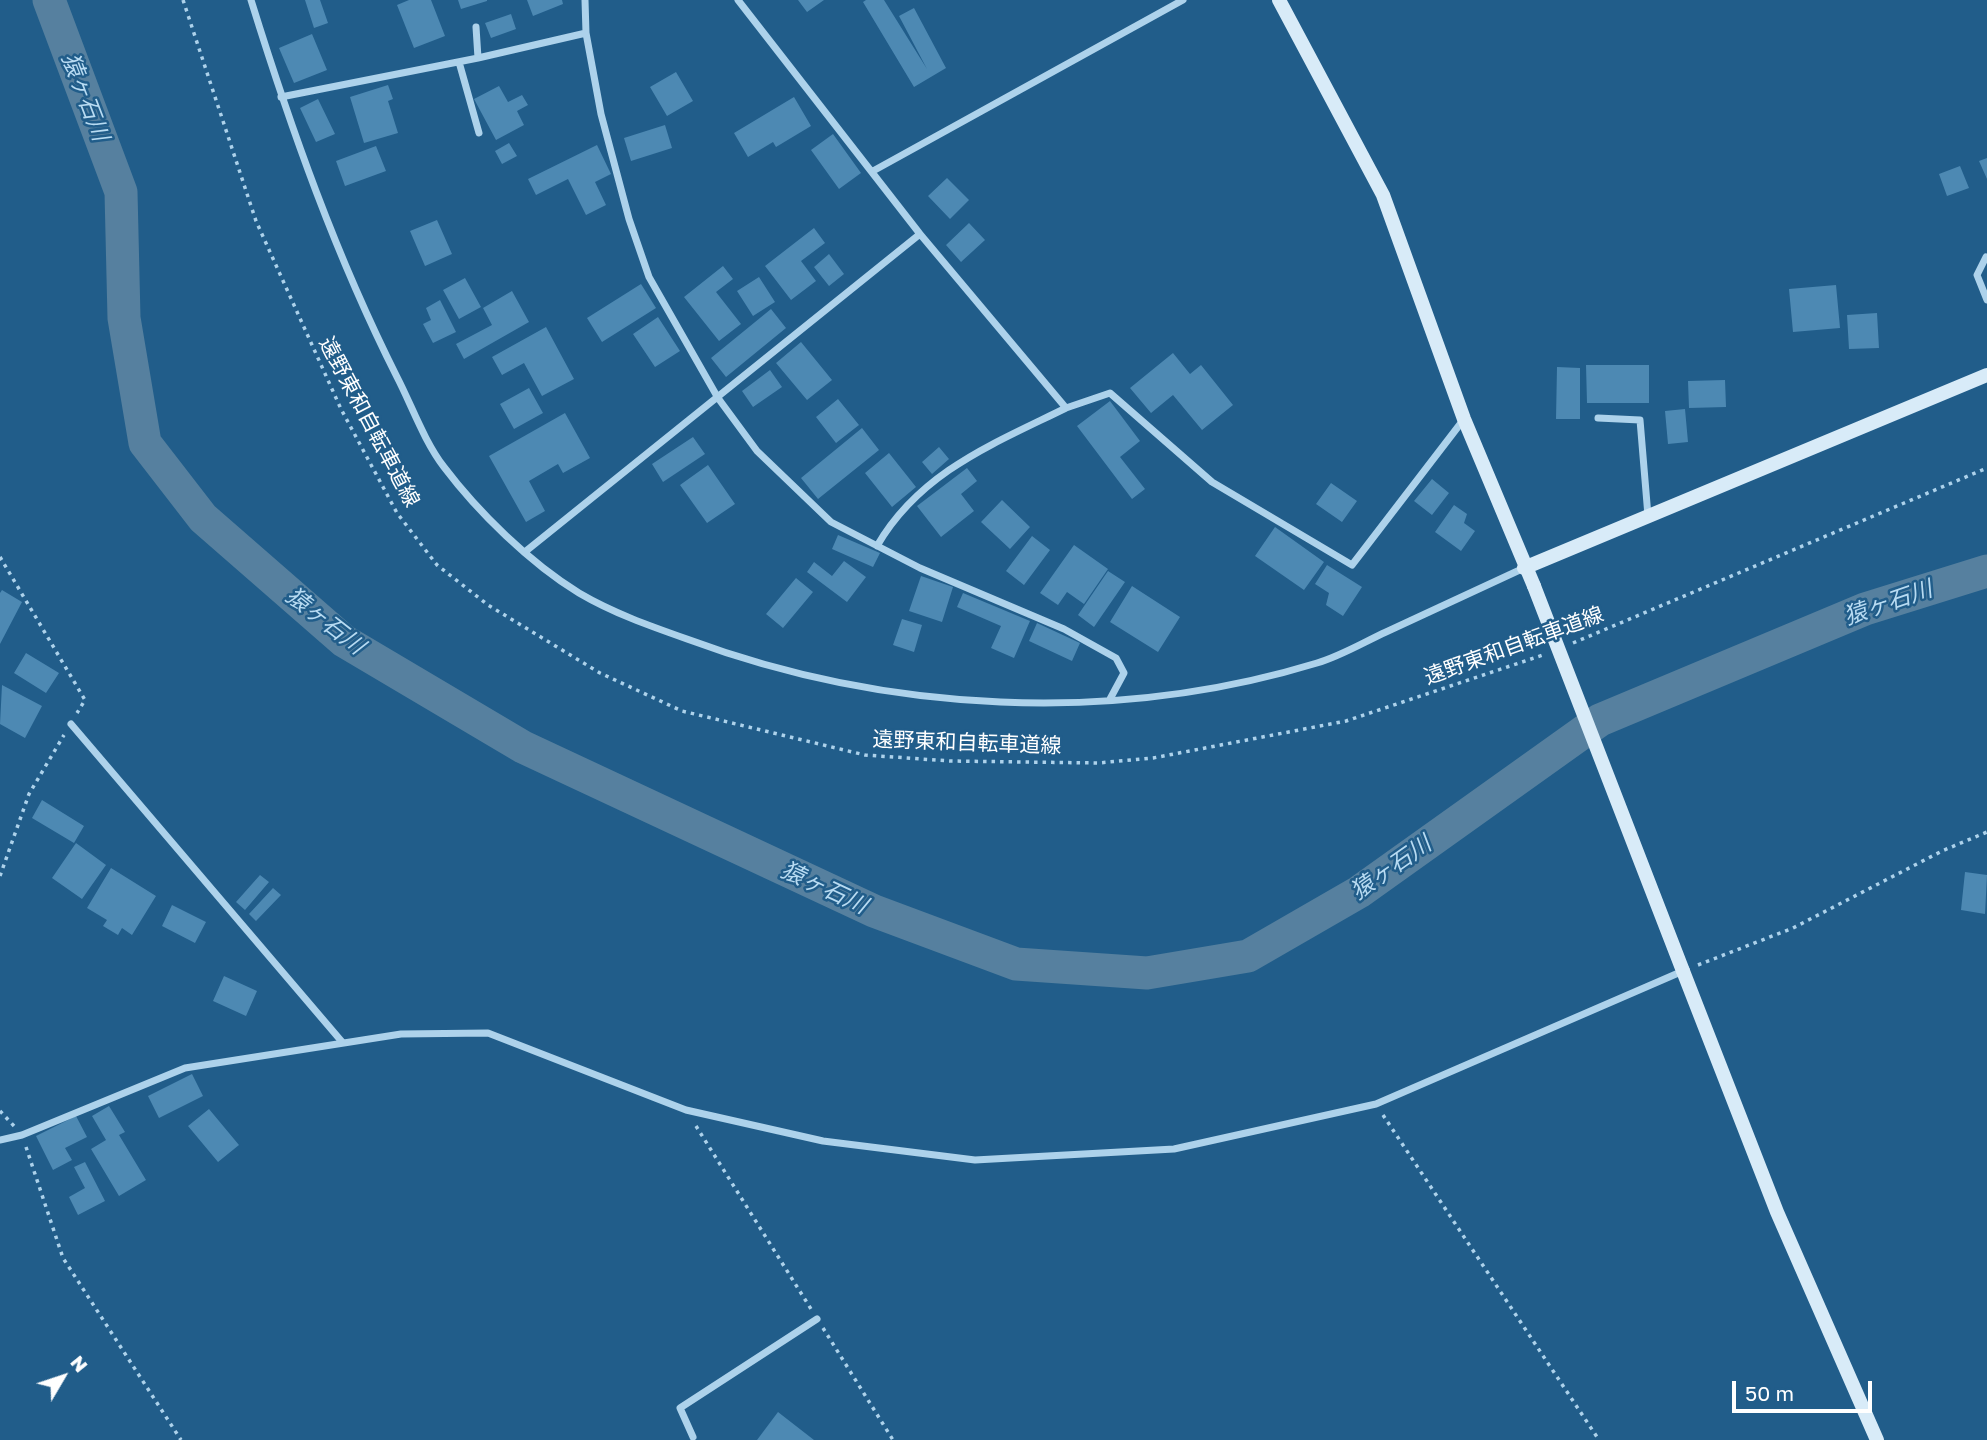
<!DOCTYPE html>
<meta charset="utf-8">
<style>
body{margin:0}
#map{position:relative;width:1987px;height:1440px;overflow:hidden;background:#215d8a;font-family:"Golos Text",sans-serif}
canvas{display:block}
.north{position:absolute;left:28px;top:1342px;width:70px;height:70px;-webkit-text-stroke:5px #215d8a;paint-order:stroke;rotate:51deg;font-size:19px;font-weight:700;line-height:28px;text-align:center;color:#fff}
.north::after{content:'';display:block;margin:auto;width:24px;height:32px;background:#fff;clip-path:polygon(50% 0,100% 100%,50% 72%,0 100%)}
.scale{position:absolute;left:1732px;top:1381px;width:140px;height:32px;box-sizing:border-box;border:4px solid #fff;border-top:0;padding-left:9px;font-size:21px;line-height:24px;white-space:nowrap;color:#fff;-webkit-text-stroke:5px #215d8a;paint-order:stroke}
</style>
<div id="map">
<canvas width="1987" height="1440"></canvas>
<div class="north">N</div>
<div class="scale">50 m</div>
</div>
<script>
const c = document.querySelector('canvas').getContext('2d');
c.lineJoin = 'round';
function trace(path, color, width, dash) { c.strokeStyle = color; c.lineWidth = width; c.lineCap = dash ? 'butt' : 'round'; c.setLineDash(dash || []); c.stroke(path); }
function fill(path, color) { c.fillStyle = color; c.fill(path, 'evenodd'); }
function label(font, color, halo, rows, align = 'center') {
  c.font = font + ' "Golos Text","Noto Sans JP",sans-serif'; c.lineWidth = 5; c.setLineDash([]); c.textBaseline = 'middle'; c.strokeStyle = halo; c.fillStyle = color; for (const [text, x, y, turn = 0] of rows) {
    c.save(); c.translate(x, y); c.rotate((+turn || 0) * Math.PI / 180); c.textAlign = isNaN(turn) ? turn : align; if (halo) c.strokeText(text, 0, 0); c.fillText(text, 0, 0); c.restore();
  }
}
const river = new Path2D(`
 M49 0 121 192 124 318 145 443 203 518 344 641 523 747 874 911 1016 964 1147 973 1248 956 1359 892 1600 720 1865 609 1987 571`);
const building = new Path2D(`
 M305 0H320L328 23 314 28Z
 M409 0H431L445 36 414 48 397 5Z
 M458 0H487V1L461 9Z
 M527 0H562L563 4 533 16Z
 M798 0H824L807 12Z
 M866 0H884L927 69 899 16 914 8 946 68 914 87 863 2Z
 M511 14 516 29 491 38 485 23Z
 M312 34 327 70 294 83 279 48Z
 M676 72 693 101 667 116 650 87Z
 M388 85 393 99 388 101 398 133 364 143 350 97Z
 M499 86 508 102 522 95 528 105 517 111 524 125 496 140 474 99Z
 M794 97 811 126 776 147 773 142 748 157 734 133Z
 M318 99 335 134 316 142 300 108Z
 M665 125 672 148 631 161 624 138Z
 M833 134 861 173 839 189 811 150Z
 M509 143 517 156 502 164 495 151Z
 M597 145 611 174 595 182 606 205 586 215 568 179 536 195 528 179Z
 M376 146 386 171 345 186 336 161Z
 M1987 158V179L1979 161Z
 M1960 166 1969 188 1947 196 1939 174Z
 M947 178 969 200 950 219 928 196Z
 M437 220 452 254 425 266 410 231Z
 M969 223 985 240 961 262 946 245Z
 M814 228 825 243 801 261 816 281 791 300 765 266Z
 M829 254 844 274 829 286 814 267Z
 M723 266 733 279 716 292 741 324 719 341 684 297Z
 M759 277 775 302 753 316 737 291Z
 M465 278 481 307 459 319 443 290Z
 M641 284 656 308 602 342 587 318Z
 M1836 285 1840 328 1793 332 1789 289Z
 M512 291 529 322 464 359 456 344 492 325 483 308Z
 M440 300 456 332 433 343 423 324 431 320 426 308Z
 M771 309 786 328 726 377 711 358Z
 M1877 313 1879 348 1849 349 1847 315Z
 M658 317 680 351 655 367 633 334Z
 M546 327 574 379 542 396 524 363 502 375 492 357Z
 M801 342 832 380 807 400 776 363Z
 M1173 353 1190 374 1201 365 1233 405 1202 430 1173 395 1151 413 1130 388Z
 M1586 365H1649V403H1587Z
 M1557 367 1580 368V419H1556Z
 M770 370 782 387 753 407 742 391Z
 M1725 380 1726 407 1689 408 1688 381Z
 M529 388 543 413 514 429 500 404Z
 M838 399 859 425 836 443 816 417Z
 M1110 401 1140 441 1120 457 1145 489 1132 499 1077 426Z
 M1685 409 1688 442 1668 444 1665 411Z
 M565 413 590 458 563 473 558 464 529 481 545 511 526 522 489 456Z
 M862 428 879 450 818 499 801 478Z
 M693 437 705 454 663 482 652 464Z
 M939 447 949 459 932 474 922 462Z
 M889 453 916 487 892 507 865 473Z
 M708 465 735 504 707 523 680 485Z
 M967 468 977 481 961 494 974 511 941 537 917 506Z
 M1432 479 1449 493 1432 515 1414 501Z
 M1331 483 1357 501 1342 522 1316 504Z
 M1002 500 1030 527 1010 549 981 522Z
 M1454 505 1467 514 1464 523 1475 531 1461 551 1435 532Z
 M1275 527 1324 562 1304 590 1255 556Z
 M838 535 880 553 873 567 832 549Z
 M1032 536 1050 550 1024 585 1006 571Z
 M1074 545 1108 569 1084 604 1067 592 1058 605 1040 593Z
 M844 561 866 577 847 602 807 572 814 562 832 576Z
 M1327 565 1362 587 1343 616 1326 605 1329 593 1315 584Z
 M1108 571 1125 582 1094 627 1078 615Z
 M921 576 953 587 942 622 909 611Z
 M796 578 813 592 783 628 766 614Z
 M1132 586 1180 617 1158 652 1110 622Z
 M2 590 22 602 0 644V593Z
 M963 593 1030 621 1014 658 991 648 1001 626 957 607Z
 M902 619 922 625 914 652 893 645Z
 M1037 623 1080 643 1072 661 1029 641Z
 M26 653 59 673 46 693 14 673Z
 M2 685 42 706 25 738 0 724Z
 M42 800 84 826 74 843 32 818Z
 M76 843 106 865 82 899 52 878Z
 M111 868 156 896 132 935 122 928 118 935 103 926 107 920 87 908Z
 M1965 872 1987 875 1985 914 1961 910Z
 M260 875 269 882 245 910 236 902Z
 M273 888 281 895 256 921 249 914Z
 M172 905 206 922 195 943 162 926Z
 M224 976 257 991 246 1016 213 1001Z
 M192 1074 203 1096 159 1118 148 1096Z
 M109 1106 125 1132 119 1135 146 1180 119 1196 91 1149 106 1140 92 1116Z
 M209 1109 239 1145 218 1162 188 1126Z
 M76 1116 87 1137 65 1148 72 1160 53 1170 36 1136Z
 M85 1162 105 1201 78 1215 69 1197 85 1188 74 1167Z
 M778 1412 814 1440H757Z`);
const path = new Path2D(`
 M183 0 256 221 341 409 397 513 437 565 488 605 600 673 682 711 865 755 950 761 1098 763 1153 758 1346 721 1543 655
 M0 557 85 700 77 713
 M1573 643 1987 468
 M0 876 29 794 64 735
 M1698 965 1793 928 1942 851 1987 832
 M0 1111 14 1126
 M1383 1115 1599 1440
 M696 1126 811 1309
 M26 1147 63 1258 181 1440
 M823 1328 893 1440`);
const street = new Path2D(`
 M251 0C291 129 336 256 397 377 412 406 424 441 444 467 478 512 530 563 579 593 613 613 650 626 687 639 886 713 1114 725 1317 663 1341 656 1364 642 1386 632 1432 611 1478 589 1524 568
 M585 0 586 33 601 114 629 219 649 277 718 398 757 451 831 522 920 568 1064 629 1116 658 1124 673 1110 699
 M738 0 920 234 1066 408 1110 393 1212 482 1352 565 1464 419
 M476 27 478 58
 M459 62 479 133
 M281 97 478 58 586 33
 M873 171 1183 0
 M1986 257 1977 275 1987 300
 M1598 418 1640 420 1648 516
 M877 546C920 472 993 444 1066 408
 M526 551 920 234
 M71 724 343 1043
 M0 1140 22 1135 185 1068 401 1034 488 1033 686 1110 823 1141 975 1160 1174 1149 1376 1104 1683 971
 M693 1437 680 1408 817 1319`);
const secondary = new Path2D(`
 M1279 0 1383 195 1464 419 1534 586
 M1524 568 1987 375
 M1683 971 1777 1212 1877 1440`);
const secondaryBridge = new Path2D(`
 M1534 586 1683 971`);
const streetNames = [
 ["遠野東和自転車道線",369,422,62],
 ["遠野東和自転車道線",1514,646,-20],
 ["遠野東和自転車道線",967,743,2]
];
const waterNames = [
 ["猿ヶ石川",85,97,69],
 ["猿ヶ石川",1888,603,-19],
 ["猿ヶ石川",325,621,38],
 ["猿ヶ石川",1391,868,-35],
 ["猿ヶ石川",824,888,25]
];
trace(river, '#56809f', 33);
fill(building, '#4d89b3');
trace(path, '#add2eb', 3.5, [3.5, 5]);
trace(street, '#add2eb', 7);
trace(secondary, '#d8ebf8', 14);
trace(secondaryBridge, '#d8ebf8', 14);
label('21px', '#fff', '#215d8a', streetNames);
label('italic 23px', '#b8dbf2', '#215d8a', waterNames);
</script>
